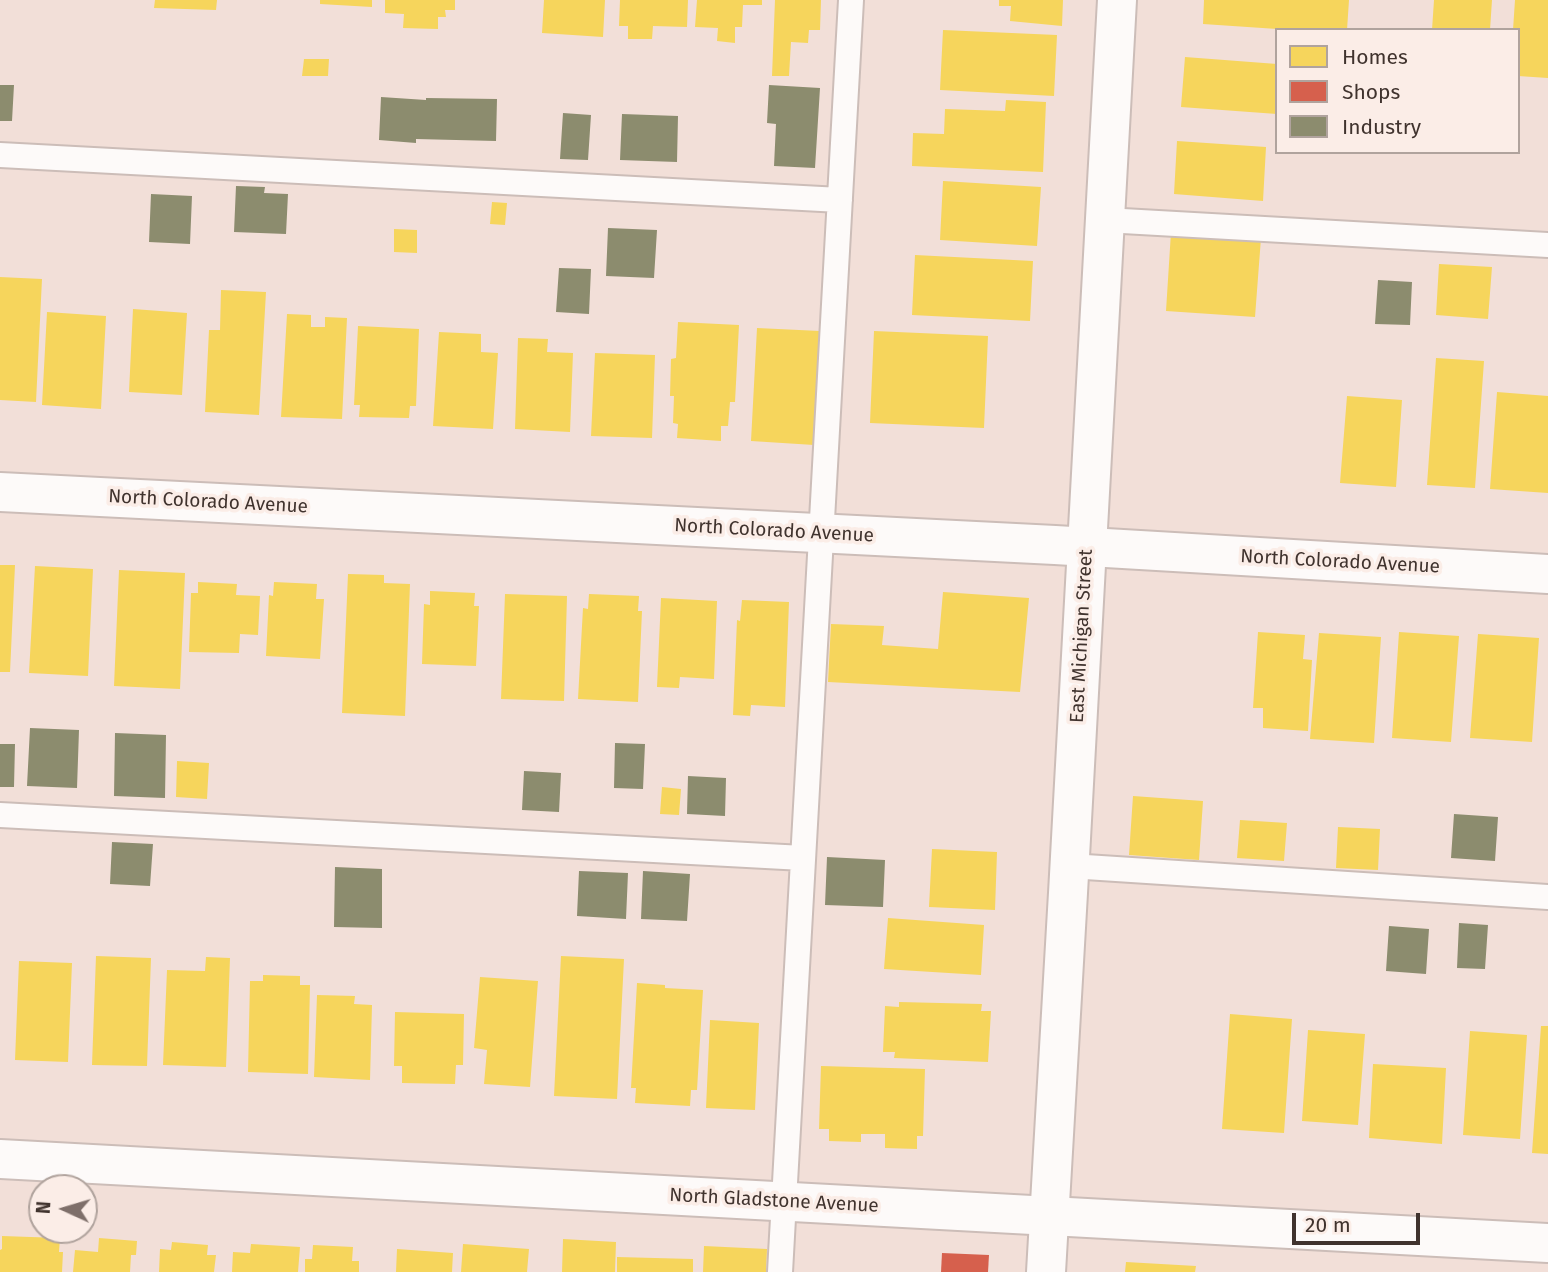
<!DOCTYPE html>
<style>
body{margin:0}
#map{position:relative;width:1548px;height:1272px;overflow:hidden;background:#f2dfd8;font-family:"Fira Sans",sans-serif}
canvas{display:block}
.legend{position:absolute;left:1275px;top:28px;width:245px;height:126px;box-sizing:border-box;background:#fbede7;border:2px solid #b0a39d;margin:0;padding:9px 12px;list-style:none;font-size:21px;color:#40332e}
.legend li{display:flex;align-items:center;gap:14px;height:35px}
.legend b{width:35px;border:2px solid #b0a39d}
.north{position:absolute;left:28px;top:1174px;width:70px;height:70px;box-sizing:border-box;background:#fbede7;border:2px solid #b0a39d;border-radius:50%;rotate:274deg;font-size:19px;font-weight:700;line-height:28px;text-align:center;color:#40332e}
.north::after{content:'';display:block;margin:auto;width:24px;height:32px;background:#7e6f6a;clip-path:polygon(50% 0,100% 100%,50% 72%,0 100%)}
.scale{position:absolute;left:1292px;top:1213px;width:128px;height:32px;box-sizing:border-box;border:4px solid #40332e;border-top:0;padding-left:9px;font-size:21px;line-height:24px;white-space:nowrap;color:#40332e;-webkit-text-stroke:5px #fbede7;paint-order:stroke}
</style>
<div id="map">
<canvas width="1548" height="1272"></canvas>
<ul class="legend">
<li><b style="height:19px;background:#f6d55c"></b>Homes</li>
<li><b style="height:19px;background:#d6604d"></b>Shops</li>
<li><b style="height:19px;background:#8c8c6e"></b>Industry</li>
</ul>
<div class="north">N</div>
<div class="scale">20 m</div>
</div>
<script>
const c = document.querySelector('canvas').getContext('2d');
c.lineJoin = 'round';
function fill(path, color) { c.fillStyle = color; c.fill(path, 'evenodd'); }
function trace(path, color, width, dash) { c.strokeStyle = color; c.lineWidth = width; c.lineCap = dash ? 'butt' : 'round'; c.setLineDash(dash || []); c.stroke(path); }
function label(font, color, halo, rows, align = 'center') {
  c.font = font + ' "Fira Sans",sans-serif'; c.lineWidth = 7; c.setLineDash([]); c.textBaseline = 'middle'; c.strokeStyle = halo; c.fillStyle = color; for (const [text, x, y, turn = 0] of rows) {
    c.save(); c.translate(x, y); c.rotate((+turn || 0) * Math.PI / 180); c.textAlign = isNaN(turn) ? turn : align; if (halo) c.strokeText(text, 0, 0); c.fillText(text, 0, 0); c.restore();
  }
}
const homes = new Path2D(`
 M155 0H217L216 10 154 8Z
 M320 0H372V7L320 4Z
 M385 0H455V10H445L446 17H438V29L403 28 404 14 385 13Z
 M544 0H605L603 37 542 33Z
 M620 0H688L687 27 653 26 652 39H628V26H619Z
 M697 0H762V5H743L742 27H735V43L717 41 718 28 695 27Z
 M775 0H821L820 30H809L808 43 791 42 789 76H772Z
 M999 0H1063L1062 26 1010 21 1011 6H999Z
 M1204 0H1349L1347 30H1292L1203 24Z
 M1434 0H1492L1490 30H1432Z
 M1515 0H1548V78L1518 76V30H1513Z
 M943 30 1057 35 1054 96 940 90Z
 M1185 57 1277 64V114L1181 107Z
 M304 59H329L328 76H302Z
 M1006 100 1046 102 1043 172 912 166 913 133 944 134 945 109 1005 111Z
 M1177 141 1266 147 1263 201 1174 194Z
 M943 181 1041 187 1037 246 940 240Z
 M492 202 507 203 505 225 490 224Z
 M394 229 417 230V253L394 252Z
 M1171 232 1261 238 1255 317 1166 311Z
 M915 255 1033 261 1030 321 912 315Z
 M1439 264 1492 267 1488 319 1436 315Z
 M0 277 42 279 36 402 0 400Z
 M221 290 266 292 259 415 205 412 209 330H220Z
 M133 309 187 313 182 395 129 392Z
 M47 312 106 316 101 409 42 405Z
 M287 314 311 315V327H325V317L347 318 342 419 281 417Z
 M678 322 739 325 735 402H730L728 426H721V441L677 438 678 424 673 423 674 396H670L671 359 676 358Z
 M358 326 419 329 416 406H410L409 418 359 417 360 405H354Z
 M757 328 820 331 814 445 751 441Z
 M874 331 988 336 984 428 870 423Z
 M439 332 481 334V352L498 353 493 429 433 426Z
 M518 338 548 339 547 352 573 353 570 432 515 429Z
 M595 353 655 355 652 438 591 436Z
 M1436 358 1484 361 1475 488 1427 485Z
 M1497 392 1548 396V493L1490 489Z
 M1347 396 1402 400 1396 487 1340 483Z
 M0 565H15L10 672H0Z
 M35 566 93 569 88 676 29 673Z
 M119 570 185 573 180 689 114 686Z
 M348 574 384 575V583L410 584 405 716 342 713Z
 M198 582 237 584 236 595 260 596 258 635 240 634 239 653 189 652 191 593H198Z
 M274 582 317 584 316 599H324L320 659 266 656 269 595 273 596Z
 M430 591 475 593 474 606H479L476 666 422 664 424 604 430 605Z
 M943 592 1029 598 1020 692 828 682 831 624 884 626 882 645 938 649Z
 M505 594 567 596 564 701 501 699Z
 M589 594 639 596 638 611H642L638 702 578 699 583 608 588 609Z
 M661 598 717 601 714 679 680 677 679 688 657 687Z
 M742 600 789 602 785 707 751 705 750 716 733 715 737 620 740 621Z
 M1258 632 1305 635 1303 659 1312 660 1308 731 1263 728V708H1253Z
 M1399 632 1459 636 1451 742 1392 738Z
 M1319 633 1381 637 1374 743 1310 739Z
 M1478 634 1539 638 1532 742 1470 738Z
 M177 761 209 763 207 799 176 797Z
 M662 787 681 789 679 815 660 814Z
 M1133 796 1203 801 1199 860 1129 855Z
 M1240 820 1287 823 1284 861 1237 858Z
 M1338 827 1380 829 1378 870 1336 868Z
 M932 849 997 852 995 910 929 907Z
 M888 918 984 925 981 975 884 969Z
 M96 956 151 958 147 1066 92 1065Z
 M561 956 624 959 617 1099 554 1096Z
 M206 957 230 958 226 1067 163 1065 167 970 205 971Z
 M19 961 72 963 68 1062 15 1060Z
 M263 975 300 976V985H310L308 1074 248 1072 250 981H263Z
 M480 977 538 981 530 1087 484 1084 487 1050 474 1048Z
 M637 983 665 985V988L703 990 697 1090H691L690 1106 635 1103 636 1088H631Z
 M317 995 355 996 354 1004 372 1005 370 1080 314 1077Z
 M899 1002 982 1004 981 1011H991L988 1062 894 1058 895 1052H883L885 1006 899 1007Z
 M395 1012 464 1014 463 1065H456L455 1084 402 1083V1066H394Z
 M1230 1014 1292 1019 1284 1133 1222 1129Z
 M710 1020 759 1023 755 1110 706 1108Z
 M1541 1026H1548V1154L1532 1153Z
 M1308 1030 1365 1034 1358 1125 1302 1121Z
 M1470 1031 1527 1035 1520 1139 1463 1135Z
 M1373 1064 1446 1068 1442 1144 1369 1138Z
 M821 1066 925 1069 923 1136H917V1149L885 1148V1134H861V1142L829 1141V1129H819Z
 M2 1236 60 1238 59 1252H63L62 1272H0V1250L2 1249Z
 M99 1238 137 1241 136 1255H131L130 1272H73L75 1250 98 1252Z
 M563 1239 616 1242 615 1272H562Z
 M172 1242 208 1245 207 1255H216L214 1272H159L160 1249 171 1250Z
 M251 1244 300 1247 298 1272H232L233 1252 250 1253Z
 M463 1244 529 1249 527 1272H461Z
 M313 1245 353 1247 352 1261H359V1272H305V1259H312Z
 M704 1246 767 1249 766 1272H703Z
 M397 1249 453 1253 452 1272H396Z
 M617 1257 693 1259V1272H617Z
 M1126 1262 1196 1266 1195 1272H1125Z`);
const shops = new Path2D(`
 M942 1253 989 1255 988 1272H941Z`);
const industry = new Path2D(`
 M0 85H14L12 121H0Z
 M769 85 820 88 815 168 774 166 776 124 767 123Z
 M381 97 426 100V98L497 99 496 141 416 139V143L379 140Z
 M563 113 591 115 588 160 560 159Z
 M622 114 678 116 677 162 620 160Z
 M236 186 265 187 264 193 288 194 286 234 234 232Z
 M151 194 192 196 190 244 149 242Z
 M608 228 657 230 654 278 606 276Z
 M559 268 591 269 589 314 556 312Z
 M1378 280 1412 282 1410 325 1375 324Z
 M30 728 79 730 77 788 27 786Z
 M115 733 166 735 165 798 114 796Z
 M615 743 645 744 643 789 614 788Z
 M0 744H15L14 787H0Z
 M524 771 561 773 559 812 522 810Z
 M688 776 726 778 725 816 687 814Z
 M1454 814 1498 817 1495 861 1451 858Z
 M112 842 153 844 150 886 110 884Z
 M827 857 885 860 883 907 825 905Z
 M335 867 382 869V928L334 927Z
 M579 871 628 873 626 919 577 916Z
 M643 871 690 874 687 921 641 919Z
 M1459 923 1488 925 1485 969 1457 968Z
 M1389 926 1429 929 1426 974 1386 971Z`);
const lane = new Path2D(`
 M0 155 840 200
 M1105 220 1548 245
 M0 815 803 858
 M1070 866 1548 897
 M780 1272 851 0`);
const street = new Path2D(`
 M0 492 1055 545 1548 574
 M0 1159 1548 1243`);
const secondary = new Path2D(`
 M1046 1272 1068 893 1117 0`);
const streetNames = [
 ["North Colorado Avenue",208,502,3],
 ["North Colorado Avenue",774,531,3],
 ["North Colorado Avenue",1340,562,3],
 ["East Michigan Street",1082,636,-87],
 ["North Gladstone Avenue",774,1201,3]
];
fill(homes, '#f6d55c');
fill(shops, '#d6604d');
fill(industry, '#8c8c6e');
trace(lane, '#ccbdb8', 28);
trace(street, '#ccbdb8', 42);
trace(secondary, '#ccbdb8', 42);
trace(lane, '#fdfaf9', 24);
trace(street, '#fdfaf9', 38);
trace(secondary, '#fdfaf9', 38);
label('19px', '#40332e', '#fbede7', streetNames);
</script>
